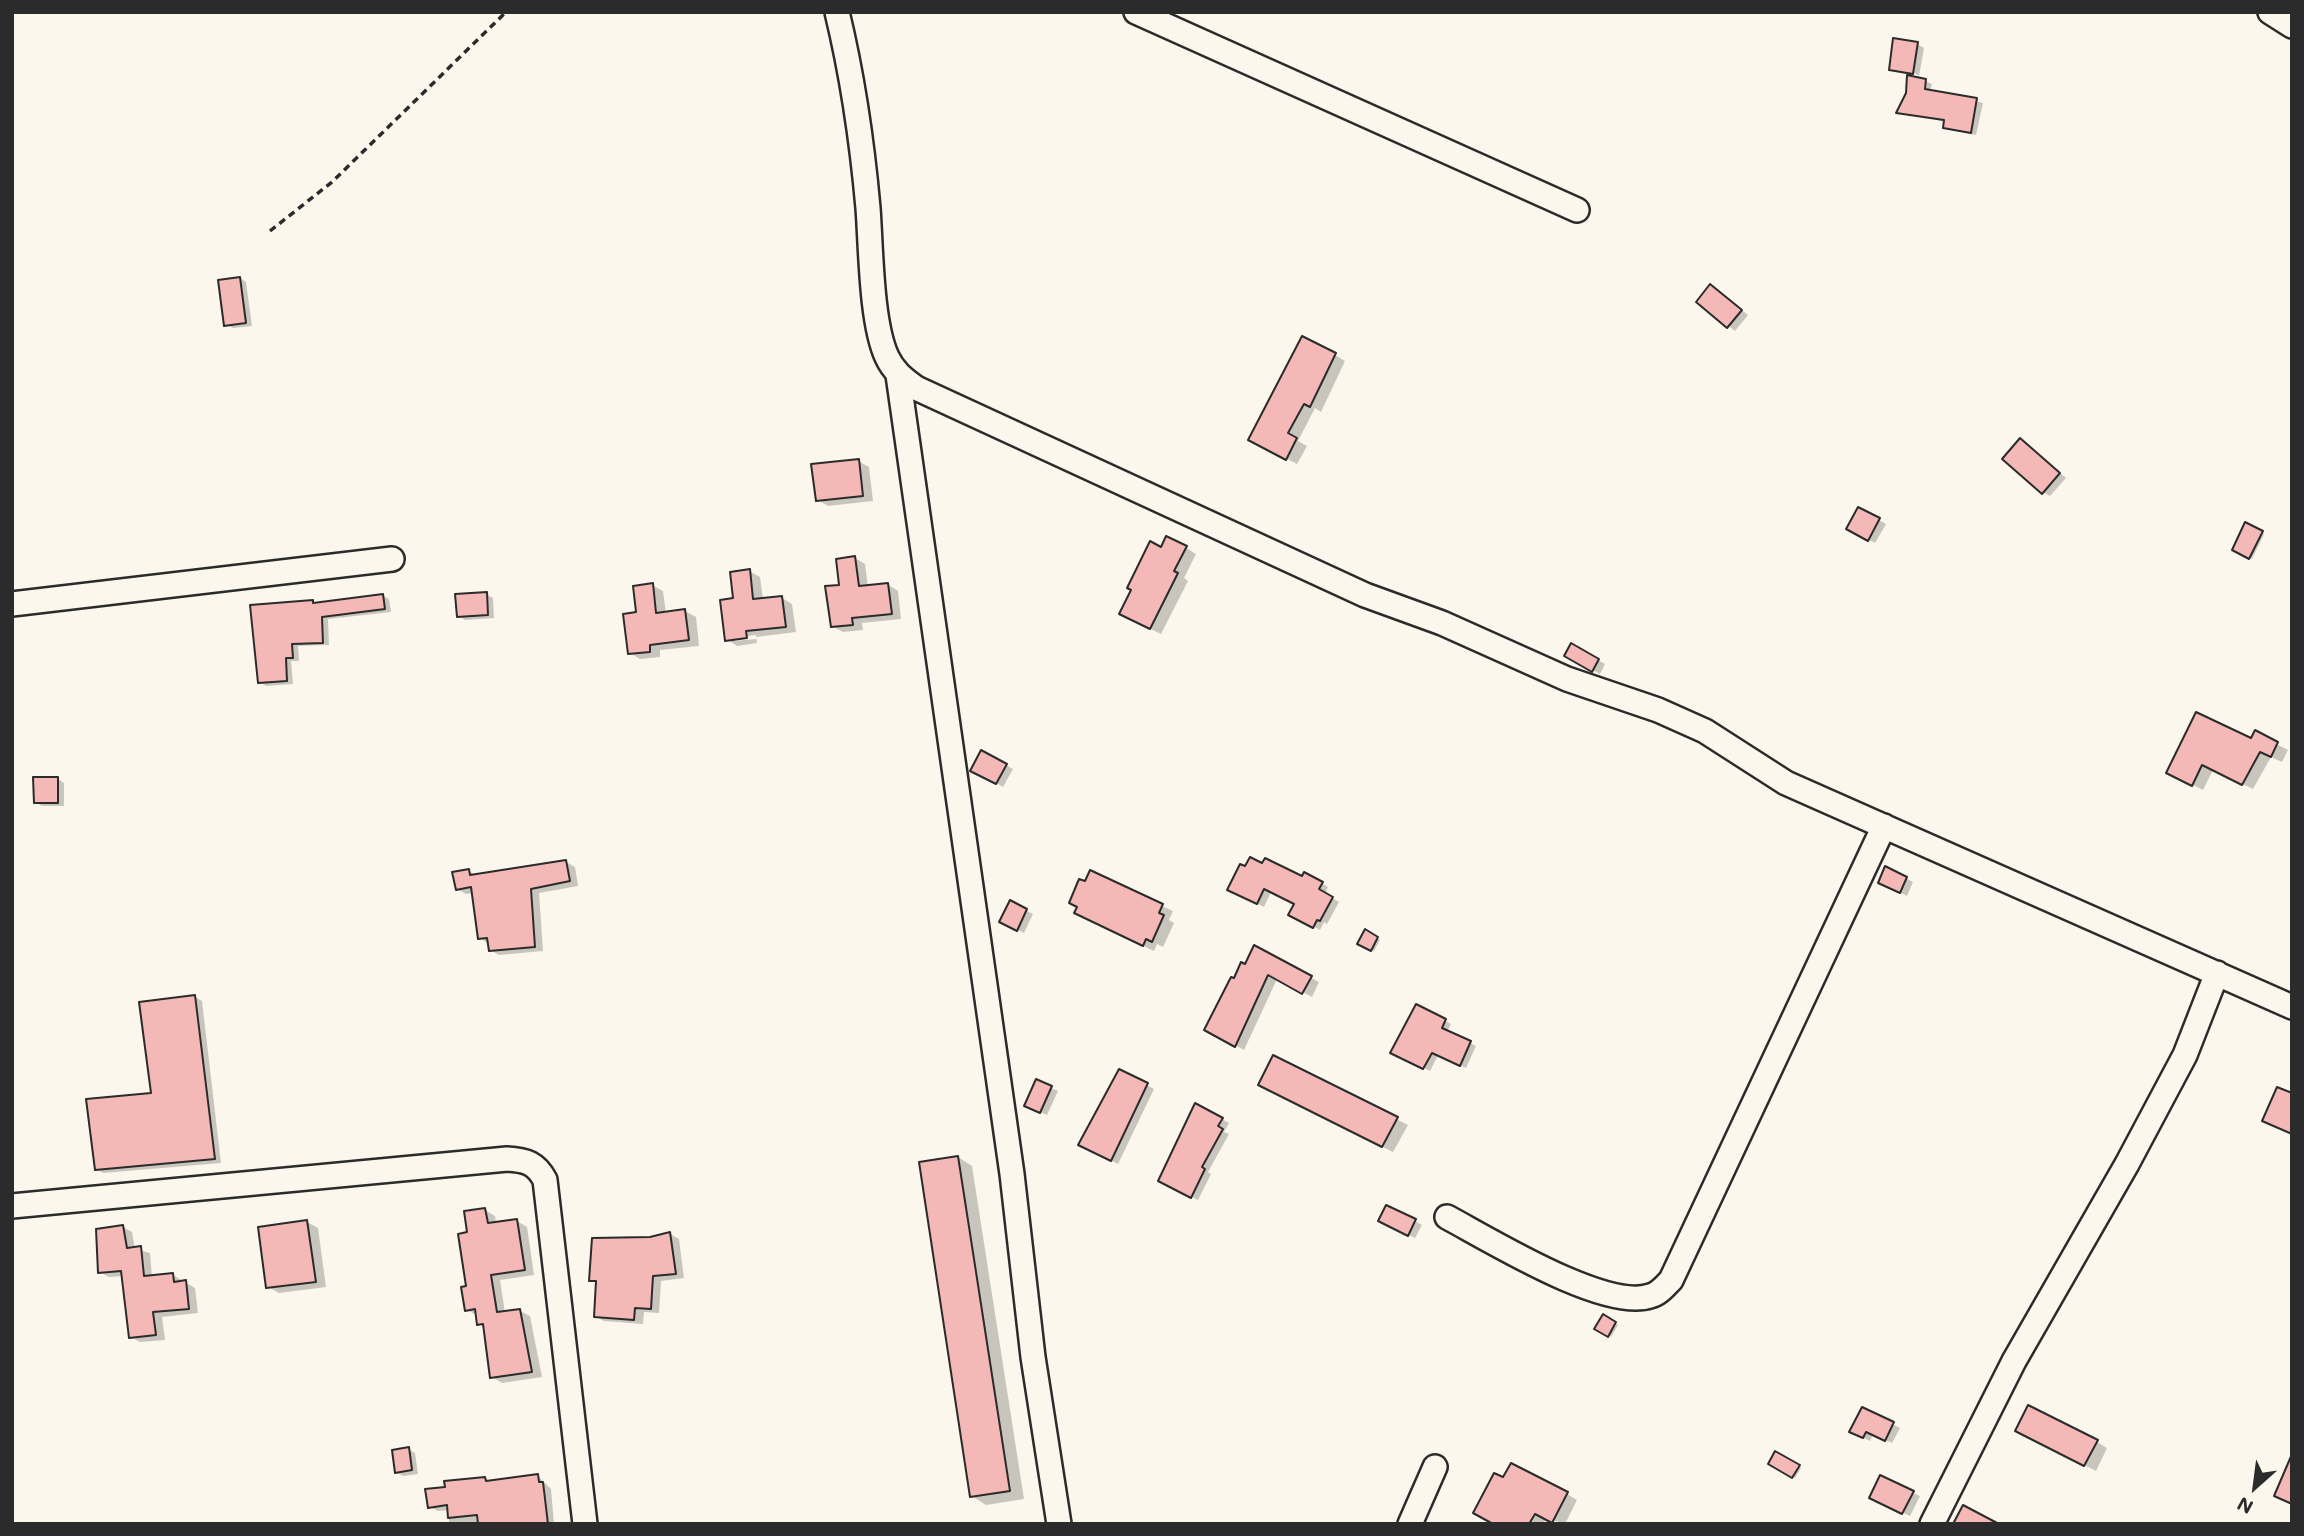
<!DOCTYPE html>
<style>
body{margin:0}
#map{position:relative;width:2304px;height:1536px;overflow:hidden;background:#fbf7ec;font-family:Mali,sans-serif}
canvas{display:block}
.frame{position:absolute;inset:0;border:14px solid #2b2b2b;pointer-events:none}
.north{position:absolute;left:2220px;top:1452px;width:70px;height:70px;-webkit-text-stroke:5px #fbf7ec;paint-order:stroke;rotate:208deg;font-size:19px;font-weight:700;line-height:28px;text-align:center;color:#2b2b2b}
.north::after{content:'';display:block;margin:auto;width:24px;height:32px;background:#2b2b2b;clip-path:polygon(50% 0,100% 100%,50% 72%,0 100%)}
</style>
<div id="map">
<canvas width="2304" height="1536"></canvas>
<div class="frame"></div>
<div class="north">N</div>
</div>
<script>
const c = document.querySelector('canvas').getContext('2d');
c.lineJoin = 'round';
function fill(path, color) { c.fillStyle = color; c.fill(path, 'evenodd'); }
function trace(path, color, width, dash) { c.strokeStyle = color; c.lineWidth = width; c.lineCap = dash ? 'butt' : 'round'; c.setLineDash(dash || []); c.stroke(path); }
const shadow = new Path2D(`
 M1917 44 1924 48 1919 76 1906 68 1904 72 1932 84 1930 91 1983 103 1976 135 1950 130 1945 127 1946 122 1899 112 1908 93 1909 75 1891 70Z
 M240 278 246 282 252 326 233 328 226 324Z
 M1717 290 1748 315 1735 331 1698 302Z
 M1335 355 1345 361 1321 412 1315 408 1298 441 1307 446 1297 464 1261 445Z
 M2027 444 2066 478 2050 496 2043 492Z
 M858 461 869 467 873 501 828 506 818 500Z
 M1859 509 1886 524 1875 543 1848 529Z
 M2245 525 2264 534 2252 559 2234 550Z
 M1186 548 1196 554 1184 578 1188 581 1161 634 1132 620 1162 549Z
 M855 558 865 564 868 587 887 584 898 591 901 619 862 623 863 630 843 632 832 626 841 587Z
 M749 571 760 577 763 600 782 598 792 604 796 632 756 637 757 643 737 646 727 639 735 600ZM756 635V639L734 641V638Z
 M652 585 663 591 666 614 685 611 696 617 699 646 660 650V657L640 659 630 653 638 614Z
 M486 594 493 598 494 618 465 620 459 616Z
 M383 596 389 599 391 612 328 619 329 645 298 646 299 661H291L293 684 266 686 260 682 313 602 316 604Z
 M1571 646 1605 664 1600 674 1566 655Z
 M2255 733 2288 750 2282 762 2271 757 2253 789 2213 770 2203 790 2168 772 2252 741Z
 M982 752 1013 769 1003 787 973 770Z
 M58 779 64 783V806H42L35 802Z
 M566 862 575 867 578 886 539 893 543 951 499 955 490 950 488 943 480 938 474 893 466 894 457 889 469 871 477 876Z
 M1886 868 1913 882 1907 896 1886 886Z
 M1090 873 1173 911 1169 920 1174 923 1163 947 1157 944 1154 951 1087 919 1085 883Z
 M1305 874 1328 887 1325 894 1339 902 1327 924 1324 922 1320 930 1290 914 1296 904 1271 892 1264 907 1236 893 1303 878Z
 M1010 903 1033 914 1024 933 1008 925Z
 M1366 932 1380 940 1374 951 1359 943Z
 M1255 948 1319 982 1312 997 1277 979 1244 1050 1206 1029Z
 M195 997 202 1001 221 1163 103 1173 96 1169 153 1094Z
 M1417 1006 1451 1024 1447 1032 1476 1046 1466 1068 1438 1055 1430 1071 1392 1052Z
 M1274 1058 1408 1125 1393 1152 1271 1091Z
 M1120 1071 1154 1089 1118 1164 1087 1148Z
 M1051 1088 1058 1091 1047 1115 1033 1109Z
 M1196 1105 1229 1123 1224 1132 1229 1134 1208 1172 1211 1174 1198 1200 1167 1184Z
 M958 1157 972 1166 1024 1499 986 1505 972 1496Z
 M485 1210 495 1216 496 1224 517 1221 527 1227 534 1275 500 1280 505 1313 520 1311 530 1316 542 1377 502 1383 492 1377 485 1327 479 1324 478 1316 467 1310 469 1234Z
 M1415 1221 1422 1225 1415 1238 1387 1225Z
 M307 1222 318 1228 326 1287 279 1293 268 1287Z
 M123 1227 132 1232 135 1249 150 1253 152 1277 173 1275 195 1288 198 1313 162 1317 165 1340 140 1342 131 1337 124 1276 109 1277 100 1272Z
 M670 1234 679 1239 684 1278 661 1281 659 1313 644 1312 643 1324 604 1321 595 1316 598 1283 591 1280 651 1239Z
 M1604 1317 1618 1325 1611 1337 1597 1328Z
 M1862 1409 1900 1428 1892 1443 1873 1434 1870 1441 1858 1435Z
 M2028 1436 2097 1442 2107 1448 2096 1471Z
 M408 1449 415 1453 418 1474 403 1476 396 1472Z
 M1776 1453 1801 1468 1795 1478 1770 1463Z
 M538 1476 551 1489 554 1524H449V1510L438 1511 430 1507 485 1479 491 1482Z
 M1913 1493 1920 1496 1910 1516 1878 1501Z
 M1567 1494 1577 1500 1565 1524 1546 1518 1543 1524H1496Z`);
const building = new Path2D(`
 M1893 38 1918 42 1913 74 1889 70Z
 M1907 75 1926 79 1925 89 1977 98 1971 133 1943 128 1944 120 1896 113 1906 93Z
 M240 277 246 323 224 326 218 280Z
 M1710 284 1742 310 1727 328 1696 302Z
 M1302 336 1336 353 1310 407 1304 404 1288 433 1297 438 1286 460 1248 440Z
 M2020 438 2060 473 2042 494 2002 459Z
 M859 459 863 496 816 501 811 464Z
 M1858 507 1880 518 1868 541 1846 529Z
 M2245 522 2263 531 2249 559 2232 550Z
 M1166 536 1187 546 1174 571 1178 573 1150 629 1119 614 1131 590 1127 588 1150 541 1161 547Z
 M855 556 859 586 888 583 892 614 852 618 853 625 831 627 825 586 839 585 836 559Z
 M750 569 753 599 782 596 786 627 746 631 747 638 725 641 720 600 733 598 730 572Z
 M653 583 656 613 685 609 689 640 650 645V652L628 654 623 614 636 612 633 586Z
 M487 592 488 615 457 617 455 594Z
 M383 594 385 609 322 617 323 643 292 644 293 658H286L287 681 258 683 250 605 313 600V603Z
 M1571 643 1599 659 1592 672 1564 656Z
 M2196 712 2251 738 2255 730 2278 742 2271 757 2260 752 2242 785 2202 765 2192 786 2166 773Z
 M981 750 1007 764 996 784 970 771Z
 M33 777H58V803H34Z
 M1250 857 1262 863 1265 858 1302 876 1304 872 1323 882 1319 889 1333 897 1320 921 1317 920 1313 928 1288 915 1294 904 1264 889 1257 904 1227 890 1240 864 1245 866Z
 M566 860 570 881 531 889 535 947 489 951 487 938 478 939 471 887 456 890 452 872 469 869 470 875Z
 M1885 866 1907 877 1900 893 1878 883Z
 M1090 870 1163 904 1159 913 1164 915 1152 942 1146 939 1143 946 1074 913 1077 907 1069 903 1079 879 1085 881Z
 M1010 900 1027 909 1017 931 999 922Z
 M1365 929 1378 937 1371 951 1357 944Z
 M1254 945 1312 976 1302 994 1268 975 1235 1047 1204 1030 1231 977 1234 978 1241 962 1245 964Z
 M195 995 215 1159 95 1170 86 1099 151 1093 139 1002Z
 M1416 1004 1446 1019 1442 1028 1471 1041 1460 1066 1432 1053 1423 1069 1390 1053Z
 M1273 1055 1398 1117 1382 1147 1258 1085Z
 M1119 1069 1148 1083 1111 1161 1078 1145Z
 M1036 1079 1052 1086 1040 1113 1024 1106Z
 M2277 1087 2292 1093V1134L2262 1121Z
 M1195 1103 1223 1118 1218 1126 1223 1129 1202 1167 1205 1169 1191 1198 1158 1181Z
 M958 1156 1010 1491 970 1497 919 1162Z
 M1386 1205 1416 1219 1408 1236 1378 1221Z
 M485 1208 488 1223 517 1219 525 1270 491 1275 497 1312 520 1309 532 1372 490 1378 483 1324 477 1325 475 1309 465 1311 461 1287 466 1286 458 1234 467 1232 464 1211Z
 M307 1220 316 1282 266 1288 258 1227Z
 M123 1225 127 1248 141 1246 144 1276 173 1273 174 1282 186 1280 189 1309 153 1312 156 1335 129 1338 121 1271 98 1273 96 1229Z
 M670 1232 676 1274 653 1276 651 1309 635 1308 634 1320 594 1317 596 1281H589L592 1238 650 1237Z
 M1603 1314 1616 1322 1608 1337 1594 1329Z
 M2028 1405 2098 1440 2084 1466 2015 1431Z
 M1862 1407 1894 1422 1885 1441 1866 1432 1863 1438 1849 1432Z
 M409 1447 412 1470 395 1473 392 1450Z
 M1775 1451 1800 1465 1792 1478 1768 1464Z
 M2292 1454V1504L2274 1496Z
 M1511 1463 1568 1492 1552 1523 1535 1514 1529 1524H1493L1473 1513 1494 1473 1503 1477Z
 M538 1474 539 1482H543L548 1524H478L477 1515 448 1518 447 1505 428 1508 425 1489 445 1487 444 1481 485 1477 486 1481Z
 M1880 1475 1914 1491 1902 1514 1869 1498Z
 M1963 1505 1999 1524H1953Z`);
const path = new Path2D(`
 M270 231 332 182 506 12`);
const minor = new Path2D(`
 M837 12C853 78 862 141 868 208 871 248 871 323 887 357 894 372 904 379 916 388L1365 595 1442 623 1567 679 1658 710 1705 731 1786 783 2292 1007
 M1136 12 1577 210
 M2270 12 2292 26
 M898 375 1012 1174 1033 1357 1059 1524
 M12 604 392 559
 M12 1206 507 1159C526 1160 536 1163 545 1180L585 1524
 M1447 1217C1490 1240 1605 1311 1650 1296 1659 1294 1665 1286 1671 1280L1884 826
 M1410 1524 1435 1467
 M1932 1524 2014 1361 2127 1164 2185 1055 2217 973`);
fill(shadow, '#0003');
fill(building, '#f4b8b6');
trace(building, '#2b2b2b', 2);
trace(minor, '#2b2b2b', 28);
trace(path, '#2b2b2b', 3.5, [7, 5]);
trace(minor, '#fbf7ec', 23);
</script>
